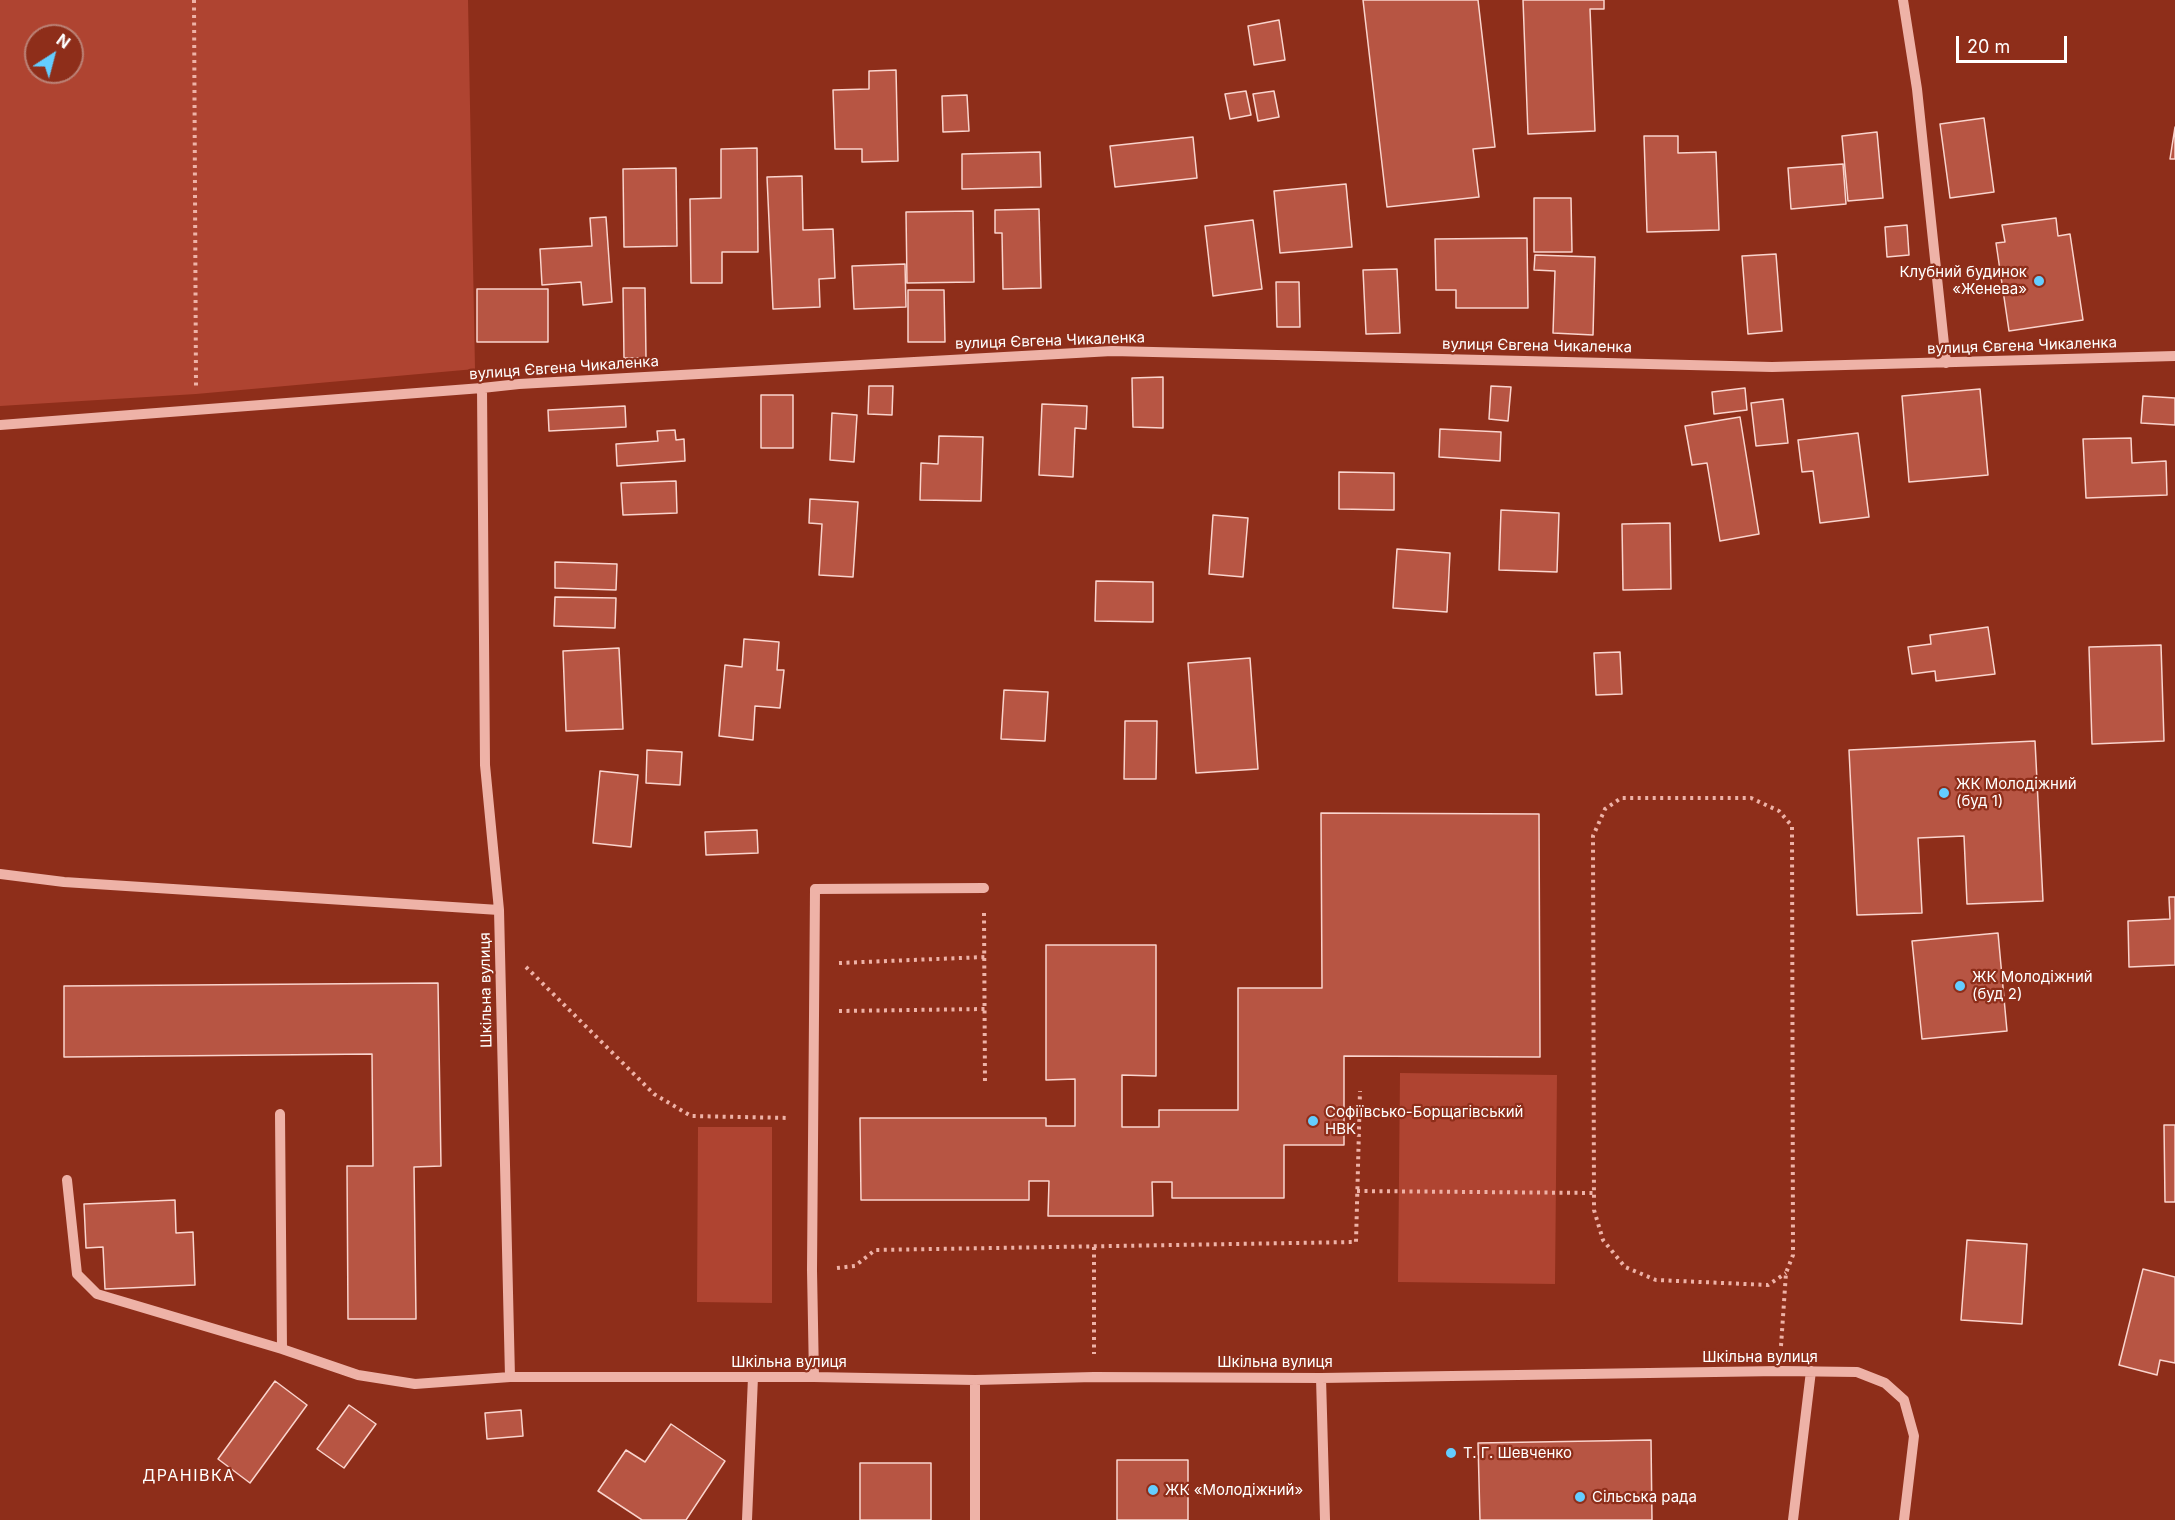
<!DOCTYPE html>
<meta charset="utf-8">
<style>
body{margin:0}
#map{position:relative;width:2175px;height:1520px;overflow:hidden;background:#8e2e1a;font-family:Inter,sans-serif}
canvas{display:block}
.north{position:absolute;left:24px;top:24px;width:60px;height:60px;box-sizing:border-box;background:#8e2e1a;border:2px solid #bb8276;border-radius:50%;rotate:36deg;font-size:16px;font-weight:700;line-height:24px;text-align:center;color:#fff}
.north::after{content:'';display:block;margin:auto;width:21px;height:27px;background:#64cdff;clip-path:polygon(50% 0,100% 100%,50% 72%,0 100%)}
.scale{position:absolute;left:1956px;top:36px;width:111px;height:27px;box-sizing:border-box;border:3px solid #fff;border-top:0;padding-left:8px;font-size:18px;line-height:21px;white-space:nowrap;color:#fff;-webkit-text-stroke:4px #8e2e1a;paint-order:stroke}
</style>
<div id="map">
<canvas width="2175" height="1520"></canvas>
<div class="north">N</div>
<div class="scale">20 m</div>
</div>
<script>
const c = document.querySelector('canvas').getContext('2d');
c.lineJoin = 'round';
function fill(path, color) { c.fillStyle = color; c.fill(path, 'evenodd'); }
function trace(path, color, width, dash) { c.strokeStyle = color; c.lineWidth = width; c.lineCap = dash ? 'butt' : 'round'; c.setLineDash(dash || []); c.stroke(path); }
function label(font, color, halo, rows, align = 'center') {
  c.font = font + ' Inter,sans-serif'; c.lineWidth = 4.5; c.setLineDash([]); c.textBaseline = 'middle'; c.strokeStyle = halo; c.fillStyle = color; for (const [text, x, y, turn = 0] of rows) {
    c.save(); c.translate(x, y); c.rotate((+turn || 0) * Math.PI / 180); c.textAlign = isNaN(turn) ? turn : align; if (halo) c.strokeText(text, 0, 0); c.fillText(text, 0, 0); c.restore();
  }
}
const green = new Path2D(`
 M0 0H468L475 369 196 394 0 406ZM36 36H72V72H36Z
 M1400 1073 1557 1075 1555 1284 1398 1282Z
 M698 1127H772V1303L697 1302Z`);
const building = new Path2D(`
 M1363 0H1478L1495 147 1473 149 1479 197 1387 207Z
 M1523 0H1604V9H1590L1595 131 1528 134Z
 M1279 20 1285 60 1254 65 1248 26Z
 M896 70 898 161 862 162V149H835L833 90 869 89V71Z
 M1246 91 1251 115 1230 119 1225 94Z
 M1274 91 1279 117 1258 121 1253 94Z
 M967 95 969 131 943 132 942 96Z
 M1984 118 1994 192 1950 198 1940 124Z
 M2175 127V159H2170Z
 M1877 132 1883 198 1848 201 1842 136Z
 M1644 136H1678V153L1716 152 1719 230 1647 232Z
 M1193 137 1197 178 1115 187 1110 146Z
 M757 148 758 252H722V283H691L690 199 721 198V149Z
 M1040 152 1041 187 962 189V154Z
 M1843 164 1846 204 1791 209 1788 168Z
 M676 168 677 246 624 247 623 169Z
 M802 176 803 230 833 229 835 278 819 279 820 307 773 309 767 177Z
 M1346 184 1352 247 1280 253 1274 191Z
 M1534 198H1571L1572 252H1534Z
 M1039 209 1041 288 1003 289 1002 233H995V210Z
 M973 211 974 282 907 283 906 212Z
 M606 217 612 302 583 305 581 282 542 285 540 249 592 246 590 218Z
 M2056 218 2058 236 2070 234 2083 320 2009 331 1996 243 2005 242 2002 225Z
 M1253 220 1262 289 1213 296 1205 226Z
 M1907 225 1909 255 1887 257 1885 227Z
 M1527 238 1528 308H1456V290H1436L1435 239Z
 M1776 254 1782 331 1748 334 1742 256Z
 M1535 255 1595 257 1593 335 1553 333 1555 271 1534 270Z
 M905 264 906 307 854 309 852 266Z
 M1397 269 1400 333 1366 334 1363 270Z
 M1276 282H1299L1300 327H1277Z
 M623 288H645L646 358H624Z
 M477 289H548V342H477Z
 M908 290H944L945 342H908Z
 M1163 377V428L1133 427 1132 378Z
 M869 386H893L892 415 868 414Z
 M1491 386 1511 387 1508 421 1489 419Z
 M1745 388 1747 410 1714 414 1712 392Z
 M1980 389 1988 475 1909 482 1902 396Z
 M761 395H793V448H761Z
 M2143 396 2175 398V425L2141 423Z
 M1783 399 1788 443 1756 446 1751 403Z
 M1042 404 1087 406 1086 429 1075 428 1073 477 1039 475Z
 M625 406 626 427 549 431 548 410Z
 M832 413 857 415 854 462 830 460Z
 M1740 417 1759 534 1720 541 1707 463 1692 465 1685 426Z
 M1440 429 1501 432 1500 461 1439 457Z
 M675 430 676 440 684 439 685 461 617 466 616 444 658 441 657 431Z
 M1858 433 1869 517 1820 523 1813 471 1802 472 1798 440Z
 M939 436 983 437 981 501 920 500 921 463 938 464Z
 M2131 438 2132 463 2166 461 2167 495 2086 498 2083 439Z
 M1339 472 1394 473V510L1339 509Z
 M676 481 677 513 623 515 621 483Z
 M810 499 858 502 853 577 819 575 822 524 809 523Z
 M1501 510 1559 513 1557 572 1499 570Z
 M1213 515 1248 518 1243 577 1209 574Z
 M1670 523 1671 589 1623 590 1622 524Z
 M1397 549 1450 553 1447 612 1393 608Z
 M555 562 617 564 616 590 555 588Z
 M1096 581 1153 582V622L1095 621Z
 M555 597 616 598 615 628 554 626Z
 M1988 627 1995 674 1936 681 1935 671 1912 674 1908 647 1931 644 1930 635Z
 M744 639 779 642 777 670H784L780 708 755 706 753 740 719 736 725 665 742 667Z
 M2161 645 2164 741 2092 744 2089 647Z
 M619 648 623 729 566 731 563 651Z
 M1620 652 1622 694 1596 695 1594 653Z
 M1250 658 1258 769 1196 773 1188 663Z
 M1004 690 1048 692 1045 741 1001 739Z
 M1125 721H1157L1156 779H1124Z
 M2035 741 2043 901 1967 904 1964 836 1918 838 1922 913 1857 915 1849 750Z
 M647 750 682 752 680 785 646 783Z
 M600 771 638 775 631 847 593 843Z
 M1321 813 1539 814 1540 1057 1344 1056V1145H1284V1198H1172V1182H1152L1153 1216H1048L1049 1181H1029V1200H861L860 1118H1046V1126H1075V1079L1046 1080V945H1156V1076L1122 1075V1127H1159V1110H1238V988H1322Z
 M757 830 758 853 706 855 705 832Z
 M2169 897H2175V965L2129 967 2128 921 2170 919Z
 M1998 933 2007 1031 1922 1039 1912 941Z
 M438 983 441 1166 414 1167 416 1319H348L347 1166H373L372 1054 64 1057V986Z
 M2164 1125H2175V1202H2165Z
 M175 1200 176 1233 193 1232 195 1285 105 1289 103 1247 86 1248 84 1204Z
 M1967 1240 2027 1244 2022 1324 1961 1320Z
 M2143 1269 2175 1277V1363L2160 1360 2157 1375 2119 1365Z
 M275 1381 307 1405 250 1483 218 1459Z
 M349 1405 376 1424 344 1468 317 1449Z
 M521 1410 523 1436 487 1439 485 1413Z
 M671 1424 725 1461 686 1520H642L598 1491 626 1450 645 1462Z
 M1651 1440 1652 1520H1480L1478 1443Z
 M1117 1460H1188V1520H1117Z
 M860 1463H931V1520H860Z`);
const path = new Path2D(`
 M194 0 196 387
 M984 913 985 1085
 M839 963 985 957
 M526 967 654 1094 691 1116 790 1118
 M839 1011 985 1009
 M1357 1191 1594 1193
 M1094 1247V1354
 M837 1268 855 1266 875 1250 1356 1242 1360 1091
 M1781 1346 1786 1273 1793 1255 1792 826 1779 811 1751 798H1621L1605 809 1593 836 1594 1210 1603 1240 1625 1267 1656 1280 1768 1285 1786 1273`);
const minor = new Path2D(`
 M1903 0 1917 89 1946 363
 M482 388 485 765 499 910 510 1377
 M0 425 482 388 519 384 1112 351 1772 367 2175 356
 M0 874 64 882 499 910
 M280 1114 282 1349
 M67 1180 77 1274 97 1294 282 1349 358 1375 415 1384 510 1377H814L975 1380 1094 1377 1321 1378 1780 1371 1857 1372 1885 1383 1904 1400 1914 1436 1904 1520
 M814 1377 812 1270 815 889 984 888
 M1321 1378 1325 1520
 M975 1380V1520
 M747 1520 753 1377
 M1793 1520 1811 1371`);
const markers = [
 [2039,281,6,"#64cdff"],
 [1944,793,6,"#64cdff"],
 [1960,986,6,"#64cdff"],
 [1313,1121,6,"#64cdff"],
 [1451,1453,6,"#64cdff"],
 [1153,1490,6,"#64cdff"],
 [1580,1497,6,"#64cdff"]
];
const poiNames = [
 ["Клубний будинок",2027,272,"right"],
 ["«Женева»",2027,289,"right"],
 ["ЖК Молодіжний",1956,784],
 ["(буд 1)",1956,801],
 ["ЖК Молодіжний",1972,977],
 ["(буд 2)",1972,994],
 ["Софіївсько-Борщагівський",1325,1112],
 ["НВК",1325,1129],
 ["Т. Г. Шевченко",1463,1453],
 ["ЖК «Молодіжний»",1165,1490],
 ["Сільська рада",1592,1497]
];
const streetNames = [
 ["вулиця Євгена Чикаленка",1050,341,-2],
 ["вулиця Євгена Чикаленка",1537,346,1],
 ["вулиця Євгена Чикаленка",2022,346,-2],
 ["вулиця Євгена Чикаленка",564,368,-4],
 ["Шкільна вулиця",486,990,-91],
 ["Шкільна вулиця",1760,1357],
 ["Шкільна вулиця",789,1362],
 ["Шкільна вулиця",1275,1362]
];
const neighbourhoodNames = [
 ["ДРАНІВКА",189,1476]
];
fill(green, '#af4431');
fill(building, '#b75543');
trace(building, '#fad4cd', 1.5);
trace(path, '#eeb2a7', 4, [3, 4.5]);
trace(minor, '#eeb2a7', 10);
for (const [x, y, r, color] of markers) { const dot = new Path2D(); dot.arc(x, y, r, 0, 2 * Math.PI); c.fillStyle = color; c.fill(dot); trace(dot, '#8e2e1a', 2); }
label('15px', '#fff', '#8e2e1a', poiNames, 'left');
label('15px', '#fff', '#8e2e1a', streetNames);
c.letterSpacing = '1.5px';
label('16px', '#fff', '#8e2e1a', neighbourhoodNames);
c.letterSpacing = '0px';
</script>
